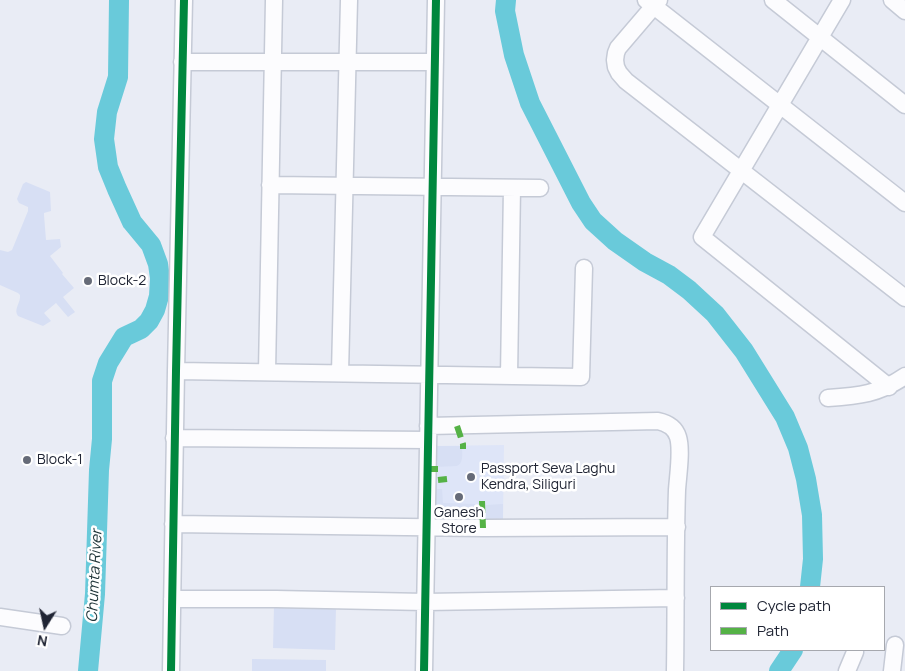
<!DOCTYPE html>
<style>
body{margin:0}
#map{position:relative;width:905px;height:671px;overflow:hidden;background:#e9ecf5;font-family:Manrope,sans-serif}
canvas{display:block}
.legend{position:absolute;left:710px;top:586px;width:175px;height:65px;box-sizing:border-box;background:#fff;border:1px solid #a6a8ae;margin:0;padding:6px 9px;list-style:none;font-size:15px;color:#202534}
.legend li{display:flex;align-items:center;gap:10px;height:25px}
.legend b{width:25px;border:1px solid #a6a8ae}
.north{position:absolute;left:20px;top:601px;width:50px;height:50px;-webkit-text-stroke:4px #fff;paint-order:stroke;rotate:190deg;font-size:14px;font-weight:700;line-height:20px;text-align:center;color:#202534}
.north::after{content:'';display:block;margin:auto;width:18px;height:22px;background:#202534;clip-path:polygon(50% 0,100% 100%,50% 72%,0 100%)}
</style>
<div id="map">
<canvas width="905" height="671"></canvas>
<ul class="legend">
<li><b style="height:6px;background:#00873e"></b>Cycle path</li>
<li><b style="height:6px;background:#55b246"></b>Path</li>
</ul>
<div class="north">N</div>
</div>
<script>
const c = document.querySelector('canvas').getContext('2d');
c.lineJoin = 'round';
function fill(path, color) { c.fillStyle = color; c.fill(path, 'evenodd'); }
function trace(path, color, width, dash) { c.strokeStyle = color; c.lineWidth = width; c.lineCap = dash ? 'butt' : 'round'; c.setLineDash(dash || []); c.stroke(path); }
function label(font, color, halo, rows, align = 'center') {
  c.font = font + ' Manrope,sans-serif'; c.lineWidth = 5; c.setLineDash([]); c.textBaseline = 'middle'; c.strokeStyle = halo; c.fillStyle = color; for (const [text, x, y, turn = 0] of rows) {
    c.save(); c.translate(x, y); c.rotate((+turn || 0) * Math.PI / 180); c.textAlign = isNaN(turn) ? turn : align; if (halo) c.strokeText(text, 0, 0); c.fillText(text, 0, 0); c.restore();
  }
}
const built = new Path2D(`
 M504 445 503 520 434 521 435 446Z`);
const green = new Path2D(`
 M26 182 50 192 51 211 44 213V215L46 240 60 239 61 247 50 256 63 273 62 274 74 288 63 297 75 312 68 317 56 303 44 313 51 321 43 326 18 316C13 309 21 303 20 295L18 293 0 285V250L8 252 12 250 28 211V207L19 203 17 199 23 184Z
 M435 446H462C462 453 464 463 457 466L435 467Z
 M438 489H442L443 503 475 504 479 520 434 521V490Z
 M503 504V520L486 521V505Z
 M274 606 336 608 335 650 273 648Z
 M252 659 326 660V671H252Z`);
const river = new Path2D(`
 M506 0 505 11 514 55 530 103 581 203 593 221 615 241 645 262 669 275 689 290 715 314 744 351 785 417 798 448 806 479 812 515 813 559 810 587
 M88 671 95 594 99 470 102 439V381L108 363 124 337 141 329 149 321 155 310 159 296 160 278 158 264 151 245 132 222 117 189 108 167 104 139 107 112 118 77 119 0
 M779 671 793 650`);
const minor = new Path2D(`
 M646 0 905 203
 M659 0 618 48 616 53 615 60 616 67 619 73 626 81 905 298
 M773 0 905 105
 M842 0 702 237 889 387
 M892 0 905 11
 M182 62H435
 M270 185 540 188
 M176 371 581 377 584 268
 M267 372 274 0
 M340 373 349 0
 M509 376 512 188
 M828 398C859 396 879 394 905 376
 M428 426 658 421C667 423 675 427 678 437 682 450 678 475 677 490 675 550 676 611 675 671
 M174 438 428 440
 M173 524 483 528 677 527
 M172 599H276L425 602 676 598
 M0 617 62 626
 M171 671 176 371 184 0
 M424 671 436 0
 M847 671 855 652
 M892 671 895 645`);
const quiet = new Path2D(`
 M457 426 463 444V449
 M428 469H438
 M438 480 447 479
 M482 501 483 528`);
const cycleway = new Path2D(`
 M171 671 176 371 184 0
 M424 671 436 0`);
const markers = [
 [88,281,5,"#666b78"],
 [27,460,5,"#666b78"],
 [471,477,5,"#666b78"],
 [459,497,5,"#666b78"]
];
const poiNames = [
 ["Block-2",98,281],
 ["Block-1",37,460],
 ["Passport Seva Laghu",481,469],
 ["Kendra, Siliguri",481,485],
 ["Ganesh",459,513,"center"],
 ["Store",459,529,"center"]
];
const waterNames = [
 ["Chumta River",95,576,-87]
];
fill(built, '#dee5f8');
fill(green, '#d7dff4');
trace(river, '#69cada', 20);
trace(minor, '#c5cad6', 19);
trace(minor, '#fcfcfe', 16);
trace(quiet, '#55b246', 6, [12, 6]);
trace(cycleway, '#00873e', 8);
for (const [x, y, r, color] of markers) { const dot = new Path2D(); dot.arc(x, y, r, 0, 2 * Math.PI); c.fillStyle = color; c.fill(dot); trace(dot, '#fff', 2); }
label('14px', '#202534', '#fff', poiNames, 'left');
label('italic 15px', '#1d3337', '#fff', waterNames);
</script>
